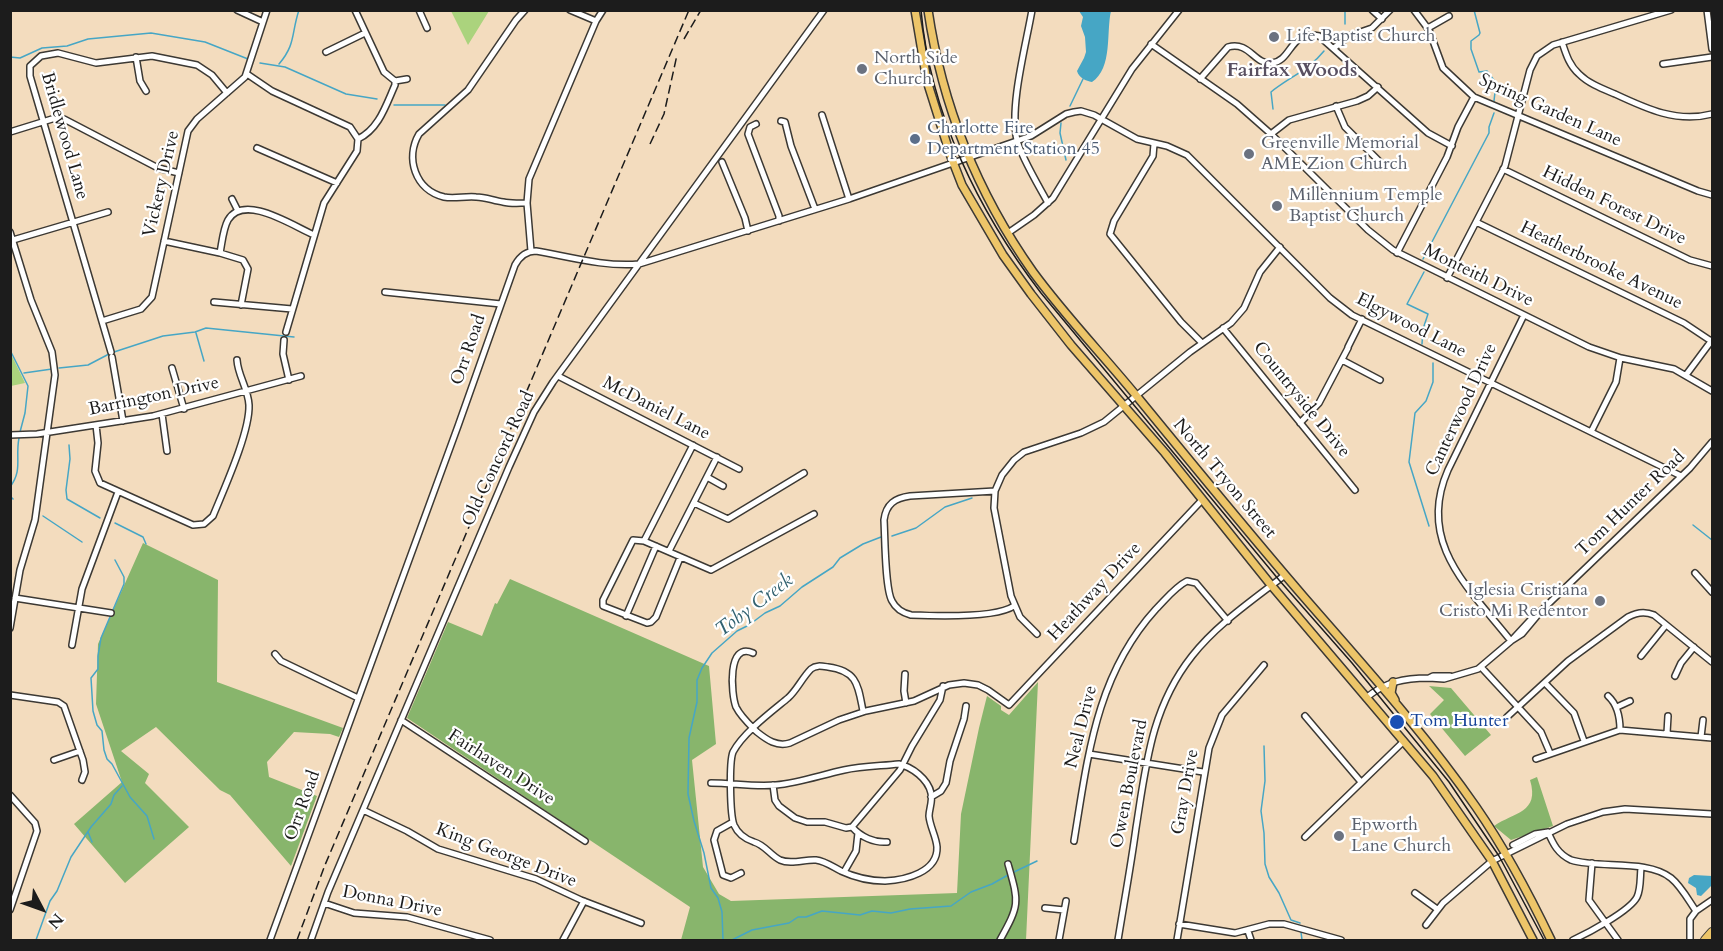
<!DOCTYPE html>
<style>
body{margin:0}
#map{position:relative;width:1723px;height:951px;overflow:hidden;background:#f3dcbe;font-family:Cardo,serif}
canvas{display:block}
.frame{position:absolute;inset:0;border:12px solid #1c1c1c;pointer-events:none}
.north{position:absolute;left:12px;top:879px;width:60px;height:60px;-webkit-text-stroke:4px #fff;paint-order:stroke;rotate:131deg;font-size:16px;font-weight:700;line-height:24px;text-align:center;color:#1c1c1c}
.north::after{content:'';display:block;margin:auto;width:21px;height:27px;background:#1c1c1c;clip-path:polygon(50% 0,100% 100%,50% 72%,0 100%)}
</style>
<div id="map">
<canvas width="1723" height="951"></canvas>
<div class="frame"></div>
<div class="north">N</div>
</div>
<script>
const c = document.querySelector('canvas').getContext('2d');
c.lineJoin = 'round';
function fill(path, color) { c.fillStyle = color; c.fill(path, 'evenodd'); }
function trace(path, color, width, dash) { c.strokeStyle = color; c.lineWidth = width; c.lineCap = dash ? 'butt' : 'round'; c.setLineDash(dash || []); c.stroke(path); }
function label(font, color, halo, rows, align = 'center') {
  c.font = font + ' Cardo,serif'; c.lineWidth = 4.5; c.setLineDash([]); c.textBaseline = 'middle'; c.strokeStyle = halo; c.fillStyle = color; for (const [text, x, y, turn = 0] of rows) {
    c.save(); c.translate(x, y); c.rotate((+turn || 0) * Math.PI / 180); c.textAlign = isNaN(turn) ? turn : align; if (halo) c.strokeText(text, 0, 0); c.fillText(text, 0, 0); c.restore();
  }
}
const green = new Path2D(`
 M451 11H489L468 45Z
 M11 346V354L25 383 11 386Z`);
const forest = new Path2D(`
 M143 543 218 580 217 682 343 728 339 737 330 734 294 732 267 762 269 777 317 796 291 866 230 795 220 790 156 727 121 751 149 774 145 783 189 827 125 883 74 824 122 782 96 704 98 644Z
 M510 579 709 666 716 744 692 760 703 867 719 894 731 901 957 893 961 814 979 728 987 696 1001 706V710L1009 715 1038 682 1026 940H681L690 907 407 718 448 622 482 636 495 603 497 604Z
 M1429 686 1451 688 1491 735 1465 756 1430 714 1444 700Z
 M1537 777 1553 826 1511 840 1494 826C1514 812 1540 813 1530 780Z`);
const water = new Path2D(`
 M1079 11H1111C1106 32 1113 68 1092 82 1086 81 1079 78 1077 71L1084 58 1086 52 1085 37 1081 26 1083 17Z
 M1694 875 1712 876V885L1701 896 1697 895 1696 888 1688 883 1689 878Z`);
const stream = new Path2D(`
 M1474 10 1480 33 1479 35 1471 41V49L1479 72 1487 71 1496 83 1494 101
 M1345 24V11
 M10 57 20 58 42 48 67 46 88 39 151 33 205 42 248 59
 M260 63 285 67 346 94 377 99
 M279 64C296 44 291 34 299 10
 M394 105H445
 M1070 106 1083 79
 M1273 109 1271 92C1288 78 1309 70 1324 51
 M1061 123 1060 133 1066 160
 M1423 259 1489 133V127L1494 113
 M196 333 204 361
 M1422 344 1423 329 1428 314 1407 304 1424 272
 M10 350 28 386 25 413 20 432
 M114 352 163 336 195 332 206 328 294 337
 M59 368 88 365 109 354
 M24 373 52 369
 M69 445 70 459 66 490 67 499 100 518
 M10 487C23 470 15 458 19 438
 M10 496 13 499
 M43 516 82 542
 M115 523 143 537 146 544
 M1693 525 1712 540
 M1429 526 1409 462 1415 413 1426 401 1433 382V363
 M892 536 916 528 945 507 972 498
 M115 560 124 577V584L101 638 98 656V669L91 678 93 711 97 725 102 731 104 750 107 759 112 764 130 797 147 816 154 839
 M1264 746 1265 781 1261 811 1264 833 1265 864 1269 877 1279 893 1291 920 1300 923
 M88 832 92 842
 M1014 872 1037 861
 M1301 932 1302 940
 M36 940 50 901 57 891 71 857 91 827 111 804 114 795 122 786
 M723 940 722 912 718 898 711 888 704 853 694 821 688 794 689 738 697 702V680L702 668 712 653 737 631 749 625 765 613 780 606 802 587 833 567 840 558 863 544 881 537
 M732 940 752 930 789 923 798 917H806L822 911 860 915 872 911 891 913 910 909 951 906 971 892 992 884 1008 875`);
const minor = new Path2D(`
 M237 10 263 22
 M355 10 384 72 395 81 407 79
 M419 10 427 28
 M525 10 516 20 468 90 419 134C405 158 415 190 444 197 454 199 465 196 476 197 486 197 494 201 503 202 511 204 519 203 527 203
 M570 10 596 21
 M1032 10C1026 45 1009 107 1017 140 1020 155 1040 188 1048 203
 M1372 10 1382 19
 M1414 10 1429 30 1443 68 1474 97 1698 191 1712 195
 M1707 10 1712 49
 M1428 28 1449 16
 M1562 42C1566 54 1569 65 1579 74 1589 84 1603 89 1615 94 1647 109 1677 123 1712 114
 M1151 44 1237 104 1271 134 1368 230 1393 250 1589 347 1621 358 1674 369 1712 391
 M1334 48 1349 36 1372 28 1390 10
 M326 52 365 33
 M136 57 140 81 146 91
 M1663 64 1712 57
 M247 74 272 91 350 127 358 139 357 151 324 203 286 332
 M1200 79 1228 47C1250 41 1254 65 1272 63 1292 61 1290 29 1319 36L1428 133 1452 146
 M1336 106 1345 127 1383 165
 M822 115 849 199
 M781 121 785 122 791 146 815 209
 M756 124 750 127 748 134 779 216V221
 M10 132 52 119H64L158 168 179 173
 M1271 134 1289 120 1357 101 1368 96 1378 87
 M358 139C379 129 386 105 395 85V81
 M1154 144 1153 156 1114 221 1110 234 1181 322 1202 343
 M257 148 337 183
 M722 162 745 218 748 231
 M1503 169 1690 260 1712 266
 M232 199 238 211
 M1476 222 1684 323 1711 341
 M10 232 31 300 52 352 55 375 35 520 20 570 10 628
 M1008 233 1034 215 1053 198 1132 69 1179 10
 M13 240 108 212
 M164 241 220 253 243 260 248 269 241 305
 M531 251 527 203 529 179 596 21 603 10
 M220 253C222 243 223 229 228 220 244 193 293 226 314 235
 M1397 253 1447 157 1458 127 1474 97
 M1447 278 1505 166 1530 70 1537 56 1553 45 1671 10
 M385 292 501 304
 M214 302 292 309
 M102 321 141 309 152 297 188 131 197 119 245 77 267 10
 M1223 328 1355 490
 M284 340 283 354 289 380
 M1348 347 1362 319
 M111 352 30 76V66L41 56 58 53 96 63 152 56 197 65 212 75 227 93
 M112 357 123 421
 M1342 360 1380 380
 M172 368 184 409
 M1686 375 1712 340
 M558 376 739 469
 M162 414 167 451
 M1300 423 1319 403 1348 348
 M96 425 98 443 95 471 100 483 193 525 204 524 213 516C224 489 250 432 249 405 248 388 238 376 237 360
 M1591 432 1616 382 1620 358
 M10 435 37 434 153 416 301 376
 M707 477 723 486
 M995 491 910 496C895 498 886 504 884 520 885 537 885 589 892 601 896 609 903 613 911 615 934 616 996 618 1014 606
 M694 503 728 519 804 473
 M644 541 693 445
 M669 551 717 457
 M680 558 656 617 651 622 647 623 603 606V600L633 540 644 541 711 570 814 514
 M1695 573 1712 592
 M15 598 111 613
 M1542 610 1536 614 1511 641 1522 634 1542 610 1690 468 1712 442
 M626 616 656 546
 M1037 634 1020 617 1011 596 994 508 995 491 1002 475 1014 460 1024 452 1081 433 1104 422 1190 352 1231 323 1244 308 1260 272 1280 247
 M72 645 82 589 118 492
 M753 653C727 641 731 694 736 707 741 717 749 724 757 732 767 740 777 747 790 743L839 720 866 711 914 701 949 685 964 683 978 685 988 690 1009 705 1202 500
 M275 654 281 661 358 698
 M1641 656 1666 625
 M1481 667 1541 732 1550 753
 M905 674 904 691 906 703
 M1450 676H1433L1429 678 1444 679 1478 669 1511 641C1469 588 1416 543 1448 470L1524 315
 M1675 676 1681 663 1694 647
 M1545 683 1574 713 1584 741
 M10 695 58 702 64 706 83 760 85 772 82 780
 M1608 696C1618 705 1620 717 1620 730
 M1366 698C1385 682 1404 678 1429 678
 M1617 707 1630 701
 M1305 716 1361 782
 M1507 717 1568 661 1628 617C1637 612 1645 611 1654 615L1712 662
 M401 720 585 841
 M1667 733 1668 716
 M1701 737 1703 720
 M1089 754 1203 772
 M1536 759 1620 730 1712 738
 M54 760 80 751
 M711 783C732 783 754 787 776 785 798 783 821 775 844 770 862 766 881 766 899 764 912 767 928 779 931 793 933 801 929 809 929 816 930 827 936 836 937 847 938 872 906 880 885 881 871 881 854 877 841 871 833 867 825 861 816 860 805 859 791 865 780 860 770 855 765 845 754 842 745 839 738 834 734 825 730 815 729 762 733 752 743 733 771 712 788 698 797 690 802 678 811 669 816 665 821 666 828 667 858 671 858 686 863 711
 M773 785 775 800 779 806 795 818 807 822H825L846 828 852 827C861 837 874 843 887 842
 M10 795 35 823 37 831 10 910
 M931 797 941 791 946 783 950 761 964 719 966 706
 M363 810 407 831 438 849 536 879 581 900 641 923
 M733 822 717 831 714 840 723 875 731 878 741 873
 M852 827 900 770 912 746 940 700 943 686
 M1548 832C1553 844 1558 854 1571 860 1600 869 1647 859 1671 878 1681 886 1689 901 1696 911
 M1305 837 1404 741
 M1074 841C1088 756 1096 675 1156 609 1166 599 1175 587 1187 581L1196 583 1228 621
 M1513 845 1535 834 1548 832
 M1592 863 1589 900 1618 940
 M844 872 856 851 858 833
 M1415 893 1437 909
 M324 903 354 913 407 917 490 940
 M1045 908 1064 910
 M1179 924 1235 933 1269 924H1284L1341 940
 M1426 925 1443 903 1492 861 1567 824 1603 812 1625 809 1712 814
 M1248 931 1251 940
 M270 940 458 426 515 265C520 256 526 251 536 251 570 257 605 267 639 264L849 199 1031 136 1066 114 1074 112 1081 111 1094 115 1137 139 1167 146 1187 155 1330 298 1352 315 1681 476
 M311 940 328 892 509 467 534 412 553 382 824 10
 M563 940 584 901
 M1000 940C1020 904 1019 903 1008 864
 M1059 940 1066 901
 M1118 940C1124 903 1131 865 1136 828 1146 765 1151 708 1192 656 1217 624 1253 600 1285 575
 M1177 940 1209 748 1222 715 1264 665
 M1573 940C1588 933 1630 911 1637 897 1641 889 1640 877 1641 868
 M1690 940V919L1696 911 1712 900`);
const major = new Path2D(`
 M915 10 927 81 950 154 962 185 1003 255 1031 294 1071 345 1165 453 1271 585 1433 776 1492 861 1533 940
 M928 10C942 105 978 194 1033 272 1066 317 1104 356 1139 399 1193 465 1247 531 1303 596 1362 664 1424 732 1476 807 1505 849 1529 894 1551 940
 M1393 682 1391 693 1395 700`);
const highway = new Path2D(`
 M1705 940 1712 932`);
const tram = new Path2D(`
 M921 10C930 114 979 212 1041 293L1279 580 1352 663 1449 782 1499 856 1544 940`);
const rail = new Path2D(`
 M684 39 701 10
 M650 144 664 114 677 55
 M297 940 325 865 689 10`);
const markers = [
 [1274,37,6,"#6b7280"],
 [862,69,6,"#6b7280"],
 [915,139,6,"#5c6f8a"],
 [1249,154,6,"#6b7280"],
 [1277,206,6,"#6b7280"],
 [1600,601,6,"#6b7280"],
 [1397,722,8,"#1a4fb4"],
 [1339,836,6,"#6b7280"]
];
const worshipNames = [
 ["Life Baptist Church",1286,37],
 ["North Side",874,59],
 ["Church",874,80],
 ["Greenville Memorial",1261,144],
 ["AME Zion Church",1261,165],
 ["Millennium Temple",1289,196],
 ["Baptist Church",1289,217],
 ["Iglesia Cristiana",1588,591,"right"],
 ["Cristo Mi Redentor",1588,612,"right"],
 ["Epworth",1351,826],
 ["Lane Church",1351,847]
];
const streetNames = [
 ["Spring Garden Lane",1550,111,24],
 ["Bridlewood Lane",64,136,74],
 ["Vickery Drive",162,184,-77],
 ["Hidden Forest Drive",1614,206,26],
 ["Heatherbrooke Avenue",1601,266,26],
 ["Monteith Drive",1478,276,26],
 ["Elgywood Lane",1411,326,27],
 ["Orr Road",469,350,-71],
 ["Barrington Drive",154,397,-12],
 ["Countryside Drive",1301,400,51],
 ["McDaniel Lane",656,409,27],
 ["Canterwood Drive",1462,410,-65],
 ["Old Concord Road",499,459,-65],
 ["North Tryon Street",1224,479,50],
 ["Tom Hunter Road",1631,504,-44],
 ["Heathway Drive",1095,592,-47],
 ["Neal Drive",1082,727,-76],
 ["Fairhaven Drive",501,768,33],
 ["Owen Boulevard",1130,784,-79],
 ["Gray Drive",1186,792,-80],
 ["Orr Road",303,806,-70],
 ["King George Drive",506,856,21],
 ["Donna Drive",392,902,11]
];
const serviceNames = [
 ["Charlotte Fire",927,129],
 ["Department Station 45",927,150]
];
const transitNames = [
 ["Tom Hunter",1410,722]
];
const neighbourhoodNames = [
 ["Fairfax Woods",1292,71]
];
const waterNames = [
 ["Toby Creek",755,606,-37]
];
fill(green, '#abd37d');
fill(forest, '#88b56c');
fill(water, '#46a6c5');
trace(stream, '#46a6c5', 1.5);
trace(minor, '#3c3934', 8);
trace(major, '#3c3934', 10);
trace(highway, '#3c3934', 10);
trace(minor, '#fff', 5);
trace(major, '#edc569', 7);
trace(highway, '#edc569', 8);
trace(tram, '#1c1c1c', 1.5);
trace(rail, '#1c1c1c', 1.5, [9, 4.5]);
for (const [x, y, r, color] of markers) { const dot = new Path2D(); dot.arc(x, y, r, 0, 2 * Math.PI); c.fillStyle = color; c.fill(dot); trace(dot, '#fff', 2); }
label('18px', '#5b616d', '#fff', worshipNames, 'left');
label('18px', '#1c1c1c', '#fff', streetNames);
label('18px', '#4e5e75', '#fff', serviceNames, 'left');
label('18px', '#164399', '#fff', transitNames, 'left');
label('bold 20px', '#595061', '#fff', neighbourhoodNames);
label('italic 20px', '#316170', '#fff', waterNames);
</script>
